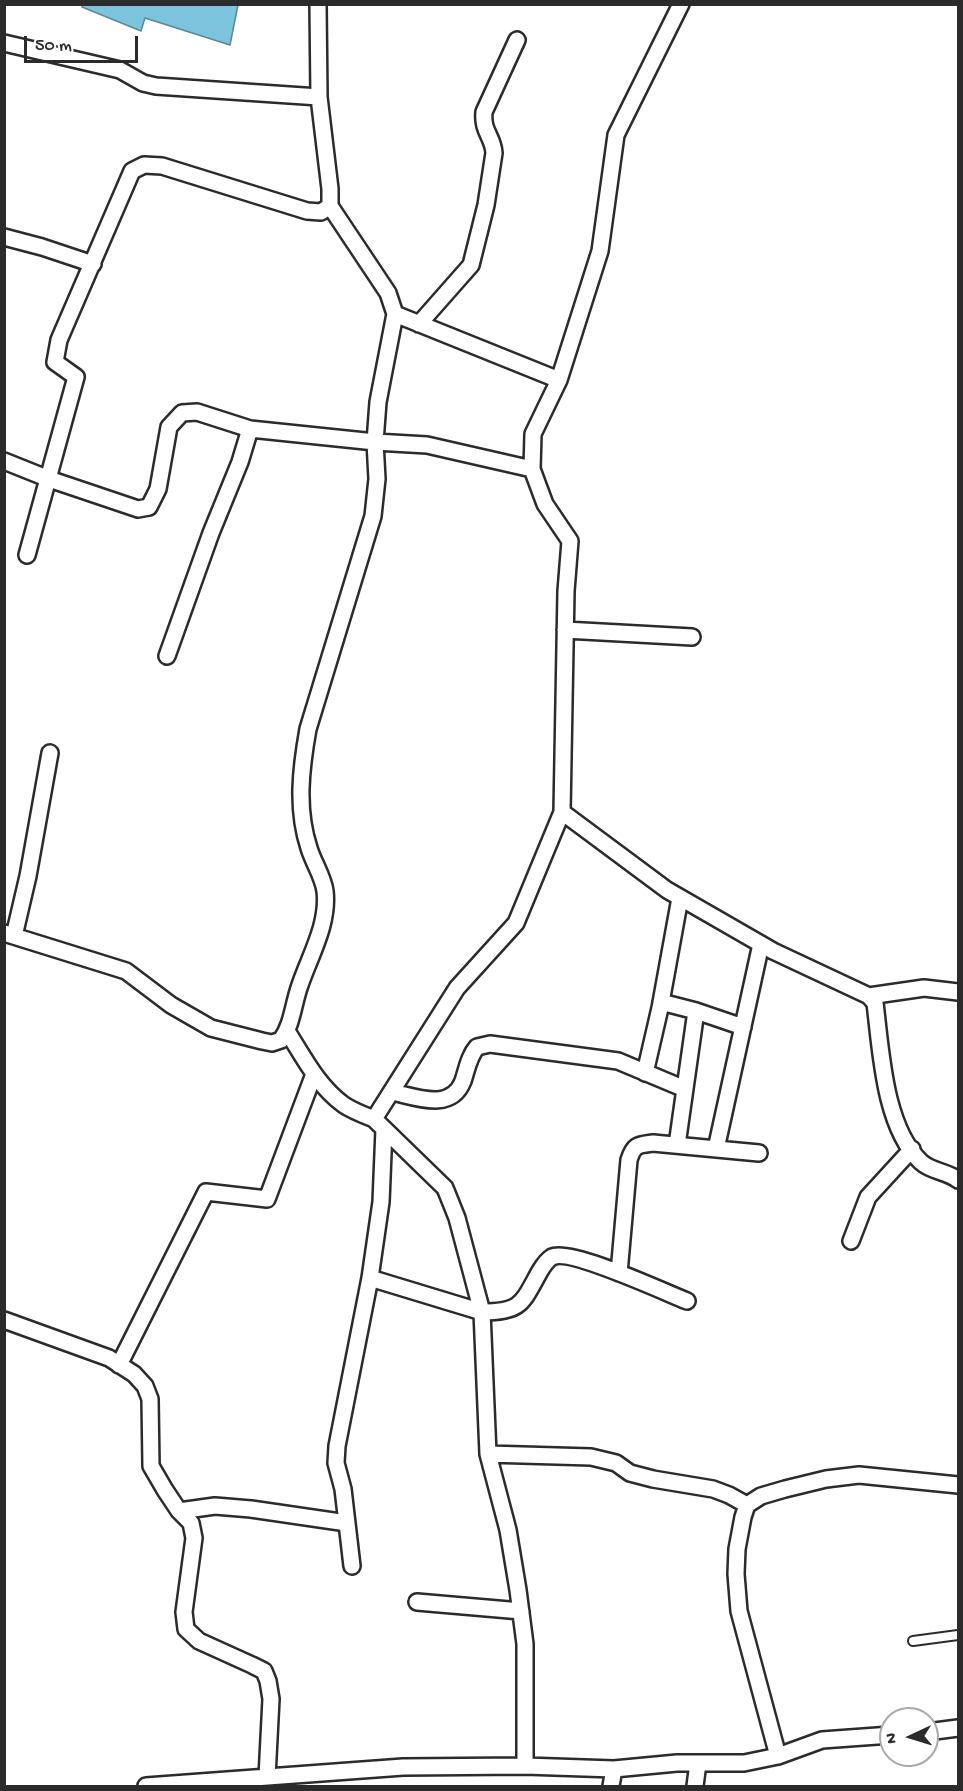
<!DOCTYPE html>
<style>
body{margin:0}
#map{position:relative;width:963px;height:1791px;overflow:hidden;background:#fff;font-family:"Gochi Hand",sans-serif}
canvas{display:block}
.frame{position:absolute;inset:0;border:6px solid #2b2b2b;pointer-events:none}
.north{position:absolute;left:879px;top:1707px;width:60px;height:60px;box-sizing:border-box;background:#fff;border:2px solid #aaa;border-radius:50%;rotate:266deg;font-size:16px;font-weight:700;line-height:24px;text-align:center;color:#2b2b2b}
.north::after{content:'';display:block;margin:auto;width:21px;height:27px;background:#2b2b2b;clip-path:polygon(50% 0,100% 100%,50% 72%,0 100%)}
.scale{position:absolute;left:24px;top:36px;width:114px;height:27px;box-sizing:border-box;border:3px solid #2b2b2b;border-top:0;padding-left:8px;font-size:18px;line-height:21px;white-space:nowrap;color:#2b2b2b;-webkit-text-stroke:4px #fff;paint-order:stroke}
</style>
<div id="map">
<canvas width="963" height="1791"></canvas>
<div class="frame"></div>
<div class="north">N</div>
<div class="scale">50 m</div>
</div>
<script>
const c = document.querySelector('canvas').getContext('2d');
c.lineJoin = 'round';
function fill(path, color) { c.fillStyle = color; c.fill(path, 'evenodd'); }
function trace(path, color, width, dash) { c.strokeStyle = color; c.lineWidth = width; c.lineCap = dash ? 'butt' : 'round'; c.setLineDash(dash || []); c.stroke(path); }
const water = new Path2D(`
 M82 5V4L238 5 230 45 145 18 141 31 82 7Z`);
const service = new Path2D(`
 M913 1641 958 1635`);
const minor = new Path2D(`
 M4 43 120 70 143 83 156 86 319 97
 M4 237 42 247 93 264
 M395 314 559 380
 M419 324 471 265 486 205 494 153C493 136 482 132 484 112L517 40
 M4 461 49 479 138 509 149 507 158 489 169 427 182 413 197 412 250 429 375 442 427 445 532 469
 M27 555 76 377 55 362 59 340 132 171 144 165 162 166 307 211 321 212 330 206V189L319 97 318 4
 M565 630 692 637
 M167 656 211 533 240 462 250 429
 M562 812 667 890 773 951 869 996 875 1003C881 1051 884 1127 921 1162 932 1172 947 1171 958 1180
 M4 933 126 971 171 1005 211 1028 262 1041 272 1043 281 1040C292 1025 293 1006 299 988 309 957 329 925 325 891 323 876 313 862 309 848 296 809 301 768 308 729L373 516 377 479 375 442 378 402 395 314 388 293 330 206
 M14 936 28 876 50 753
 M869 996 924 988 958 992
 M661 1002 696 1011 743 1027
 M287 1031C304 1058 318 1086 344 1105 353 1111 364 1115 374 1119
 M645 1073 660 1008 680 898
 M392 1092C416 1097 451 1112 463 1081 467 1069 469 1056 477 1047L490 1044 618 1061 685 1089
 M677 1145 696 1011
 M716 1149 761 944
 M851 1241 868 1197 912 1149
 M619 1273 629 1160C634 1144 638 1145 653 1143L759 1153
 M370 1278 482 1312C522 1312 522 1303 540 1271 543 1266 547 1260 552 1257 570 1248 664 1292 687 1301
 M4 1320 109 1358 134 1374 145 1386 150 1399 151 1466 165 1490 179 1511 191 1523 194 1538 184 1612 186 1629 199 1641 252 1665 264 1671 268 1681 271 1699 267 1777
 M119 1365 206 1192 267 1199 314 1074
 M488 1454 591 1457 616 1463 630 1473 653 1479 713 1489 729 1495 747 1505
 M179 1511 215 1506 251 1509 347 1523
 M352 1566 343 1489 336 1463 337 1446 370 1278 381 1202 384 1129
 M417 1602 521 1611
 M927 1732 958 1728
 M778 1756 739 1611 736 1574 737 1549 743 1517 747 1505 761 1496 785 1489 826 1479 859 1475 958 1485
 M525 1766V1644L518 1590 508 1530 488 1454 482 1312 457 1218 445 1188 374 1119 457 988 516 923 562 812 566 591 570 541 545 504 532 469 533 434 559 380 600 251 616 135 681 4
 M146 1786 403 1767 525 1766 614 1769 677 1763H744L778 1756 822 1740 891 1735
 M611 1786 614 1769
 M695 1786 698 1763`);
fill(water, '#7cc4dd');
trace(water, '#5c8796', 1.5);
trace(service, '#2b2b2b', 12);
trace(minor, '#2b2b2b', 20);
trace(service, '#fff', 8);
trace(minor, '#fff', 15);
</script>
